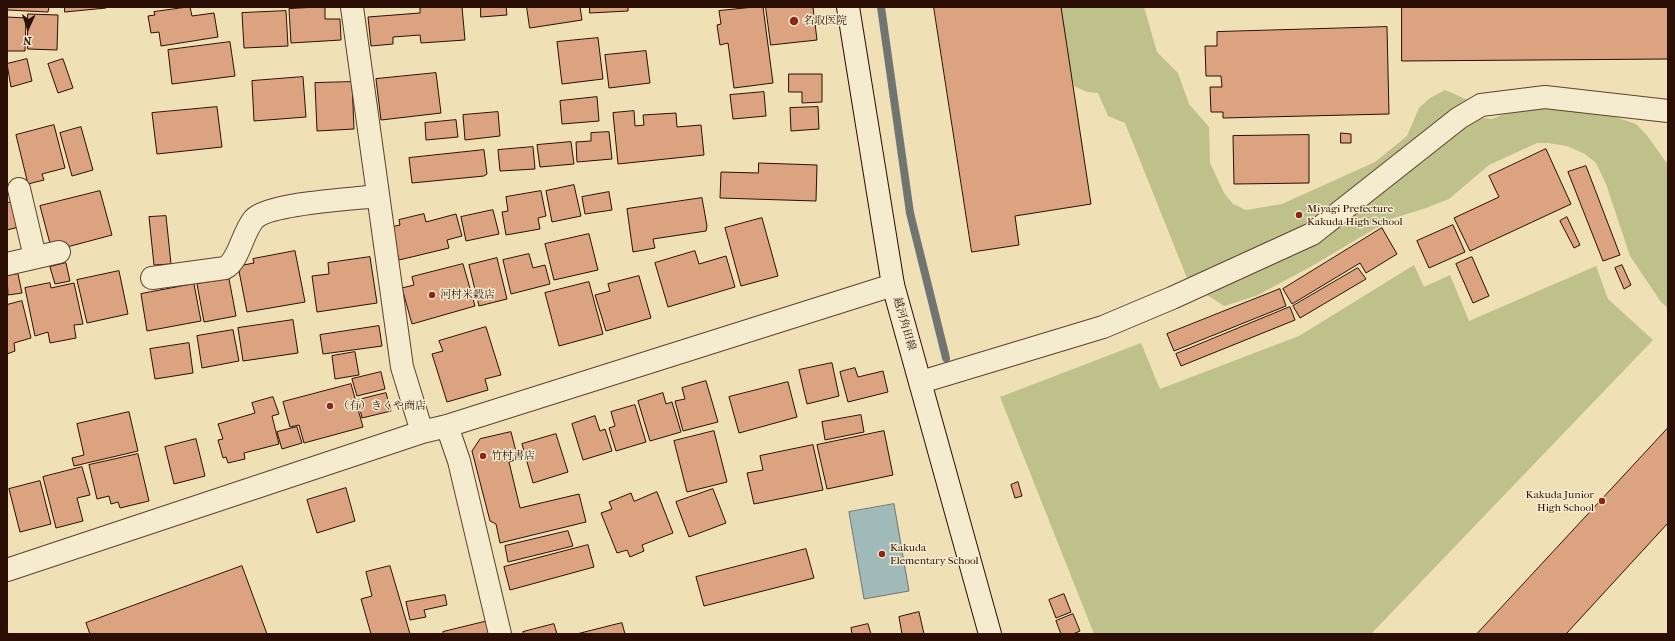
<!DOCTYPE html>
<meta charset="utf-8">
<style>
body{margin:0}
#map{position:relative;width:1675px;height:641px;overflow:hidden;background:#f0e0b5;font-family:"IM FELL French Canon",serif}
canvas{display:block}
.frame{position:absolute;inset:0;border:8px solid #2b0e04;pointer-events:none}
.north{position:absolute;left:8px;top:8px;width:40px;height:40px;-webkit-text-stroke:3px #f5ebcf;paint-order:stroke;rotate:183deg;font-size:11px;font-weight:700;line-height:16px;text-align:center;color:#2b0e04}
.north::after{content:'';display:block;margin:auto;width:14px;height:18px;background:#2b0e04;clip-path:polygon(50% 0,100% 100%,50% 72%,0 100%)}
</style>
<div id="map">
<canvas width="1675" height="641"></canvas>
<div class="frame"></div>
<div class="north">N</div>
</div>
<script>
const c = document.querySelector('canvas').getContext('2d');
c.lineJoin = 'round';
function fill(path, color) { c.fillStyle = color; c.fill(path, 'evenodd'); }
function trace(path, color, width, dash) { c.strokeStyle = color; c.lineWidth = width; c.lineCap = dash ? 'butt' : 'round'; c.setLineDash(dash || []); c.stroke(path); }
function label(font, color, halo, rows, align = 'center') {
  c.font = font + ' "IM FELL French Canon","Noto Serif JP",serif'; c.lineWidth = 3; c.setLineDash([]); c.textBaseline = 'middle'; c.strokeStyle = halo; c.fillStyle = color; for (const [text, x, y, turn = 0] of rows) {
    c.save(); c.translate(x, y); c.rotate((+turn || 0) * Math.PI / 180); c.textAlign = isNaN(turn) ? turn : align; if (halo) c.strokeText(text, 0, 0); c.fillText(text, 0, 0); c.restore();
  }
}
const green = new Path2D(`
 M1057 7H1144L1157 52 1178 73 1189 104 1209 127 1210 163 1224 193 1233 204 1246 210 1282 204 1375 162 1407 136 1419 108 1430 98 1445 90 1470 101 1478 117 1492 119 1514 110 1525 108 1566 110 1609 115 1636 124 1646 134 1668 165V308L1661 302 1630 256 1606 184 1596 163 1585 154 1567 146 1548 143H1537L1489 165 1449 199 1426 208 1391 219 1312 266 1256 296 1224 306 1189 283 1125 123 1108 116 1098 93 1087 92 1074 86Z
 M1414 265 1424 287 1450 275 1469 321 1596 266 1608 299 1653 340 1371 634H1094L1000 397 1141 343 1160 389 1299 336Z`);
const water = new Path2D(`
 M894 504 909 591 864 599 849 512Z`);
const stream = new Path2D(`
 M881 7 910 213 946 358`);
const building = new Path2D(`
 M7 7H49L48 12 7 10Z
 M65 7H106V8L65 12Z
 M190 7 192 16 214 13 218 37 161 46 159 32 151 33 148 16 155 15 154 12Z
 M325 7V19H340L341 40 291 43 289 9Z
 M462 7 465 40 421 43 420 35 393 37V44L371 46 368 17 420 13V8Z
 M481 7H506L507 15 481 17Z
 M527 7H580L582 20 530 28Z
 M590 7H628V11L590 13Z
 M754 7H763L773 83 734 88 728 43 720 45 717 25 721 24 719 11Z
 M766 7H813L817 40 771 45Z
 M934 7H1061L1091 204 1015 216 1019 245 972 252Z
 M1402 7H1668V59L1402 61Z
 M286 11 288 46 244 48 242 13Z
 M28 14 58 15 57 50 28 49Z
 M7 17 26 18 25 51H7Z
 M1387 27 1389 114 1223 118V112H1211L1210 87H1222L1221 76H1206L1205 46H1217V32Z
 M598 38 603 79 562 84 557 42Z
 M230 42 235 76 172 84 168 50Z
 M646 51 650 83 609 88 605 55Z
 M27 59 32 81 11 87 7 64Z
 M63 59 73 88 58 93 48 64Z
 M436 73 441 113 381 120 376 79Z
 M789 74H822V102L802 103V92H789Z
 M303 77 306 117 254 121 252 81Z
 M352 82 354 129 317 131 315 83Z
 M764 92 766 116 733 119 730 95Z
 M597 97 599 121 562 124 560 101Z
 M217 107 222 147 157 154 152 113Z
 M818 107 819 129 791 131 790 108Z
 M634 111 635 126 644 125 643 115 676 113 677 127 701 125 704 155 618 164 613 113Z
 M498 112 500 136 465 140 463 115Z
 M456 120 458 137 426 140 425 123Z
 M54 125 65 168 42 174 44 180 28 184 16 135Z
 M81 127 93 170 72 176 60 133Z
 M609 132 612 159 577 162 576 142 591 141V133Z
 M1341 133 1351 134V143H1341Z
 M1309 135V183L1234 184 1233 136Z
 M571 142 574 164 540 167 537 145Z
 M533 147 535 169 500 171 498 150Z
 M1546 149 1571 204 1470 251 1454 218 1499 197 1489 176Z
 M484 150 487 174 484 176 412 183 409 158Z
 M759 163 817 165 816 201 720 198 721 172 758 173Z
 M1586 166 1620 255 1603 261 1568 172Z
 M574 185 581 216 552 222 546 191Z
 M100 191 112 235 52 251 40 206Z
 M541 191 546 216 538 218 540 229 506 235 502 212 508 211 506 197Z
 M609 192 612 210 585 214 582 197Z
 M702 198 707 226 706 231 653 239 655 248 633 252 627 209Z
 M12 202 19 227 7 230V203Z
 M493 210 499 234 466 241 461 217Z
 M424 214 426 222 456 214 462 236 447 240 449 248 399 260 391 227 400 225 399 220Z
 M166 216 171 264 154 265 149 217Z
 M1567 217 1580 245 1574 248 1560 221Z
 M762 218 778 276 741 286 725 228Z
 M1453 225 1465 252 1429 268 1417 241Z
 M1382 228 1397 254 1366 273 1360 263 1292 304 1283 289Z
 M589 234 598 270 554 280 545 244Z
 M295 251 305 302 247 312 238 266 254 263 253 259Z
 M695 251 699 264 726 256 735 287 668 307 655 263Z
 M529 254 533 268 545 265 550 284 511 294 503 260Z
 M370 257 377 303 317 312 312 276 329 274 328 263Z
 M1472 257 1489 296 1473 303 1456 264Z
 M497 258 507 299 479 306 469 265Z
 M66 263 70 281 55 284 50 267Z
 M463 264 475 306 412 324 402 288 414 285 412 277Z
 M1622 265 1631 285 1624 289 1615 268Z
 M1358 268 1366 279 1300 318 1293 306Z
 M119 271 128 314 87 323 77 280Z
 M18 274 22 293 8 295 7 276Z
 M639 276 651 318 606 331 595 295 610 291 608 284Z
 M229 279 236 316 204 322 197 284Z
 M589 282 603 334 559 346 545 293Z
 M50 283 51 288 74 283 83 324 74 325 76 338 50 343 48 332 35 336 25 288Z
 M194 284 201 321 147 331 141 294Z
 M1280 289 1286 306 1174 351 1167 334Z
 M22 301 31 338 14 343 15 351 7 354V305Z
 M1290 307 1295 320 1181 366 1176 354Z
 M293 320 298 353 243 361 238 328Z
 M379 326 382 346 323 354 320 335Z
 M486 327 501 375 485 379 488 390 447 402 432 354 443 351 439 341Z
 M233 330 239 361 202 368 197 336Z
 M189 343 193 373 155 379 150 349Z
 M355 352 359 375 335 379 332 356Z
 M832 363 839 396 807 404 799 370Z
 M855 368 858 377 883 371 888 392 848 402 840 372Z
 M381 372 385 389 357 396 352 379Z
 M706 381 718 422 683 431 675 401 685 399 682 388Z
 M788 382 797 417 739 433 729 397Z
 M351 384 363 427 304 443 299 425 290 427 283 402Z
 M386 393 391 411 362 418 358 400Z
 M663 393 666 404 672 402 681 432 650 441 638 401Z
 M273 397 279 414 272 416 279 444 244 453 245 459 228 463 226 457 223 458 218 440 223 439 218 424 255 413 252 403Z
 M635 405 646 442 616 451 609 428 615 426 611 412Z
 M129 412 138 451 74 466 72 458 84 455 77 424Z
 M861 415 864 432 825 440 822 422Z
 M595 416 600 431 605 429 612 451 583 460 572 424Z
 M297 427 302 443 282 449 277 432Z
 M1668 428V523L1566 634H1477Z
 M714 431 727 482 687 492 674 441Z
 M884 431 893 475 827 489 817 445Z
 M511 432 518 459 509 462 520 508 579 494 586 522 500 543 496 524 490 521 472 451 480 439Z
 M556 434 568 472 533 483 522 444Z
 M196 439 205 476 174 484 165 447Z
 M813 445 823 490 754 504 747 473 763 470 760 456Z
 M138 454 149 501 120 508 118 502 111 504 109 496 97 499 89 465Z
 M82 467 90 495 77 498 83 521 56 528 43 477Z
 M40 481 51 524 20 532 9 489Z
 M1018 482 1022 496 1015 498 1011 485Z
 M346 488 355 521 317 533 307 500Z
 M713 489 726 523 689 537 676 502Z
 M657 492 673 533 642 545 644 551 630 557 627 550 617 553 601 513 612 509 609 502 631 493 634 501Z
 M568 531 573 546 508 562 505 546Z
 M588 545 594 567 510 590 504 567Z
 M806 549 814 578 704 606 696 577Z
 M242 566 267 634H90L86 623Z
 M390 566 410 634H371L361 599 372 596 366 572Z
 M1064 594 1071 612 1056 618 1049 600Z
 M445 595 447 605 424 610 426 617 410 620 406 602Z
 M919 612 924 634H902L899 617Z
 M1073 614 1080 631 1073 634H1061L1056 621Z
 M488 621 491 634H443V632Z
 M622 623 625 634H577Z
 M554 624 557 634H524L523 632Z
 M868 624 871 634H852L851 628Z`);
const minor = new Path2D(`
 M352 7 402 367 422 432
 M19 189 35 257
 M7 264 59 252
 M152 278 225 268C239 261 242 233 254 219 270 203 353 199 378 196
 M921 382 1103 327 1172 298 1312 234 1459 118 1481 105 1545 97 1668 111
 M447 426 459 461 500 634
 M7 570 422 432 447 426 893 285`);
const secondary = new Path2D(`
 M848 7 893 285 990 634`);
const markers = [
 [794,21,5,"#8f2418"],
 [1299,215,4,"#8f2418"],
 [432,295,4,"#8f2418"],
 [330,406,4,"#8f2418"],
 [483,456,4,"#8f2418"],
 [1602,501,4,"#8f2418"],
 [882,554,4,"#8f2418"]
];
const poiNames = [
 ["名取医院",803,21],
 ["Miyagi Prefecture",1307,209],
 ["Kakuda High School",1307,222],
 ["河村米穀店",440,295],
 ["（有）きくや商店",338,406],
 ["竹村書店",491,456],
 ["Kakuda Junior",1594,495,"right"],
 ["High School",1594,508,"right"],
 ["Kakuda",890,548],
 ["Elementary School",890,561]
];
const streetNames = [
 ["越河角田線",904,324,74]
];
fill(green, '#bec18a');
fill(water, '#9fbab9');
trace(water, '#717571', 1);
trace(stream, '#717571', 8);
fill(building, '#dba37f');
trace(building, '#2b0e04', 1);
trace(minor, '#5c4230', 24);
trace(secondary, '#2b0e04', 24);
trace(minor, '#f5ebcf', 22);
trace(secondary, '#f5ebcf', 22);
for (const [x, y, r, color] of markers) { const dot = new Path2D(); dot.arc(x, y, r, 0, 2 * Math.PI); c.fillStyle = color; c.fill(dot); trace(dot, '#f5ebcf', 1.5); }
label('11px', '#2b0e04', '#f5ebcf', poiNames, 'left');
label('11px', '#2b0e04', '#f5ebcf', streetNames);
</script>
